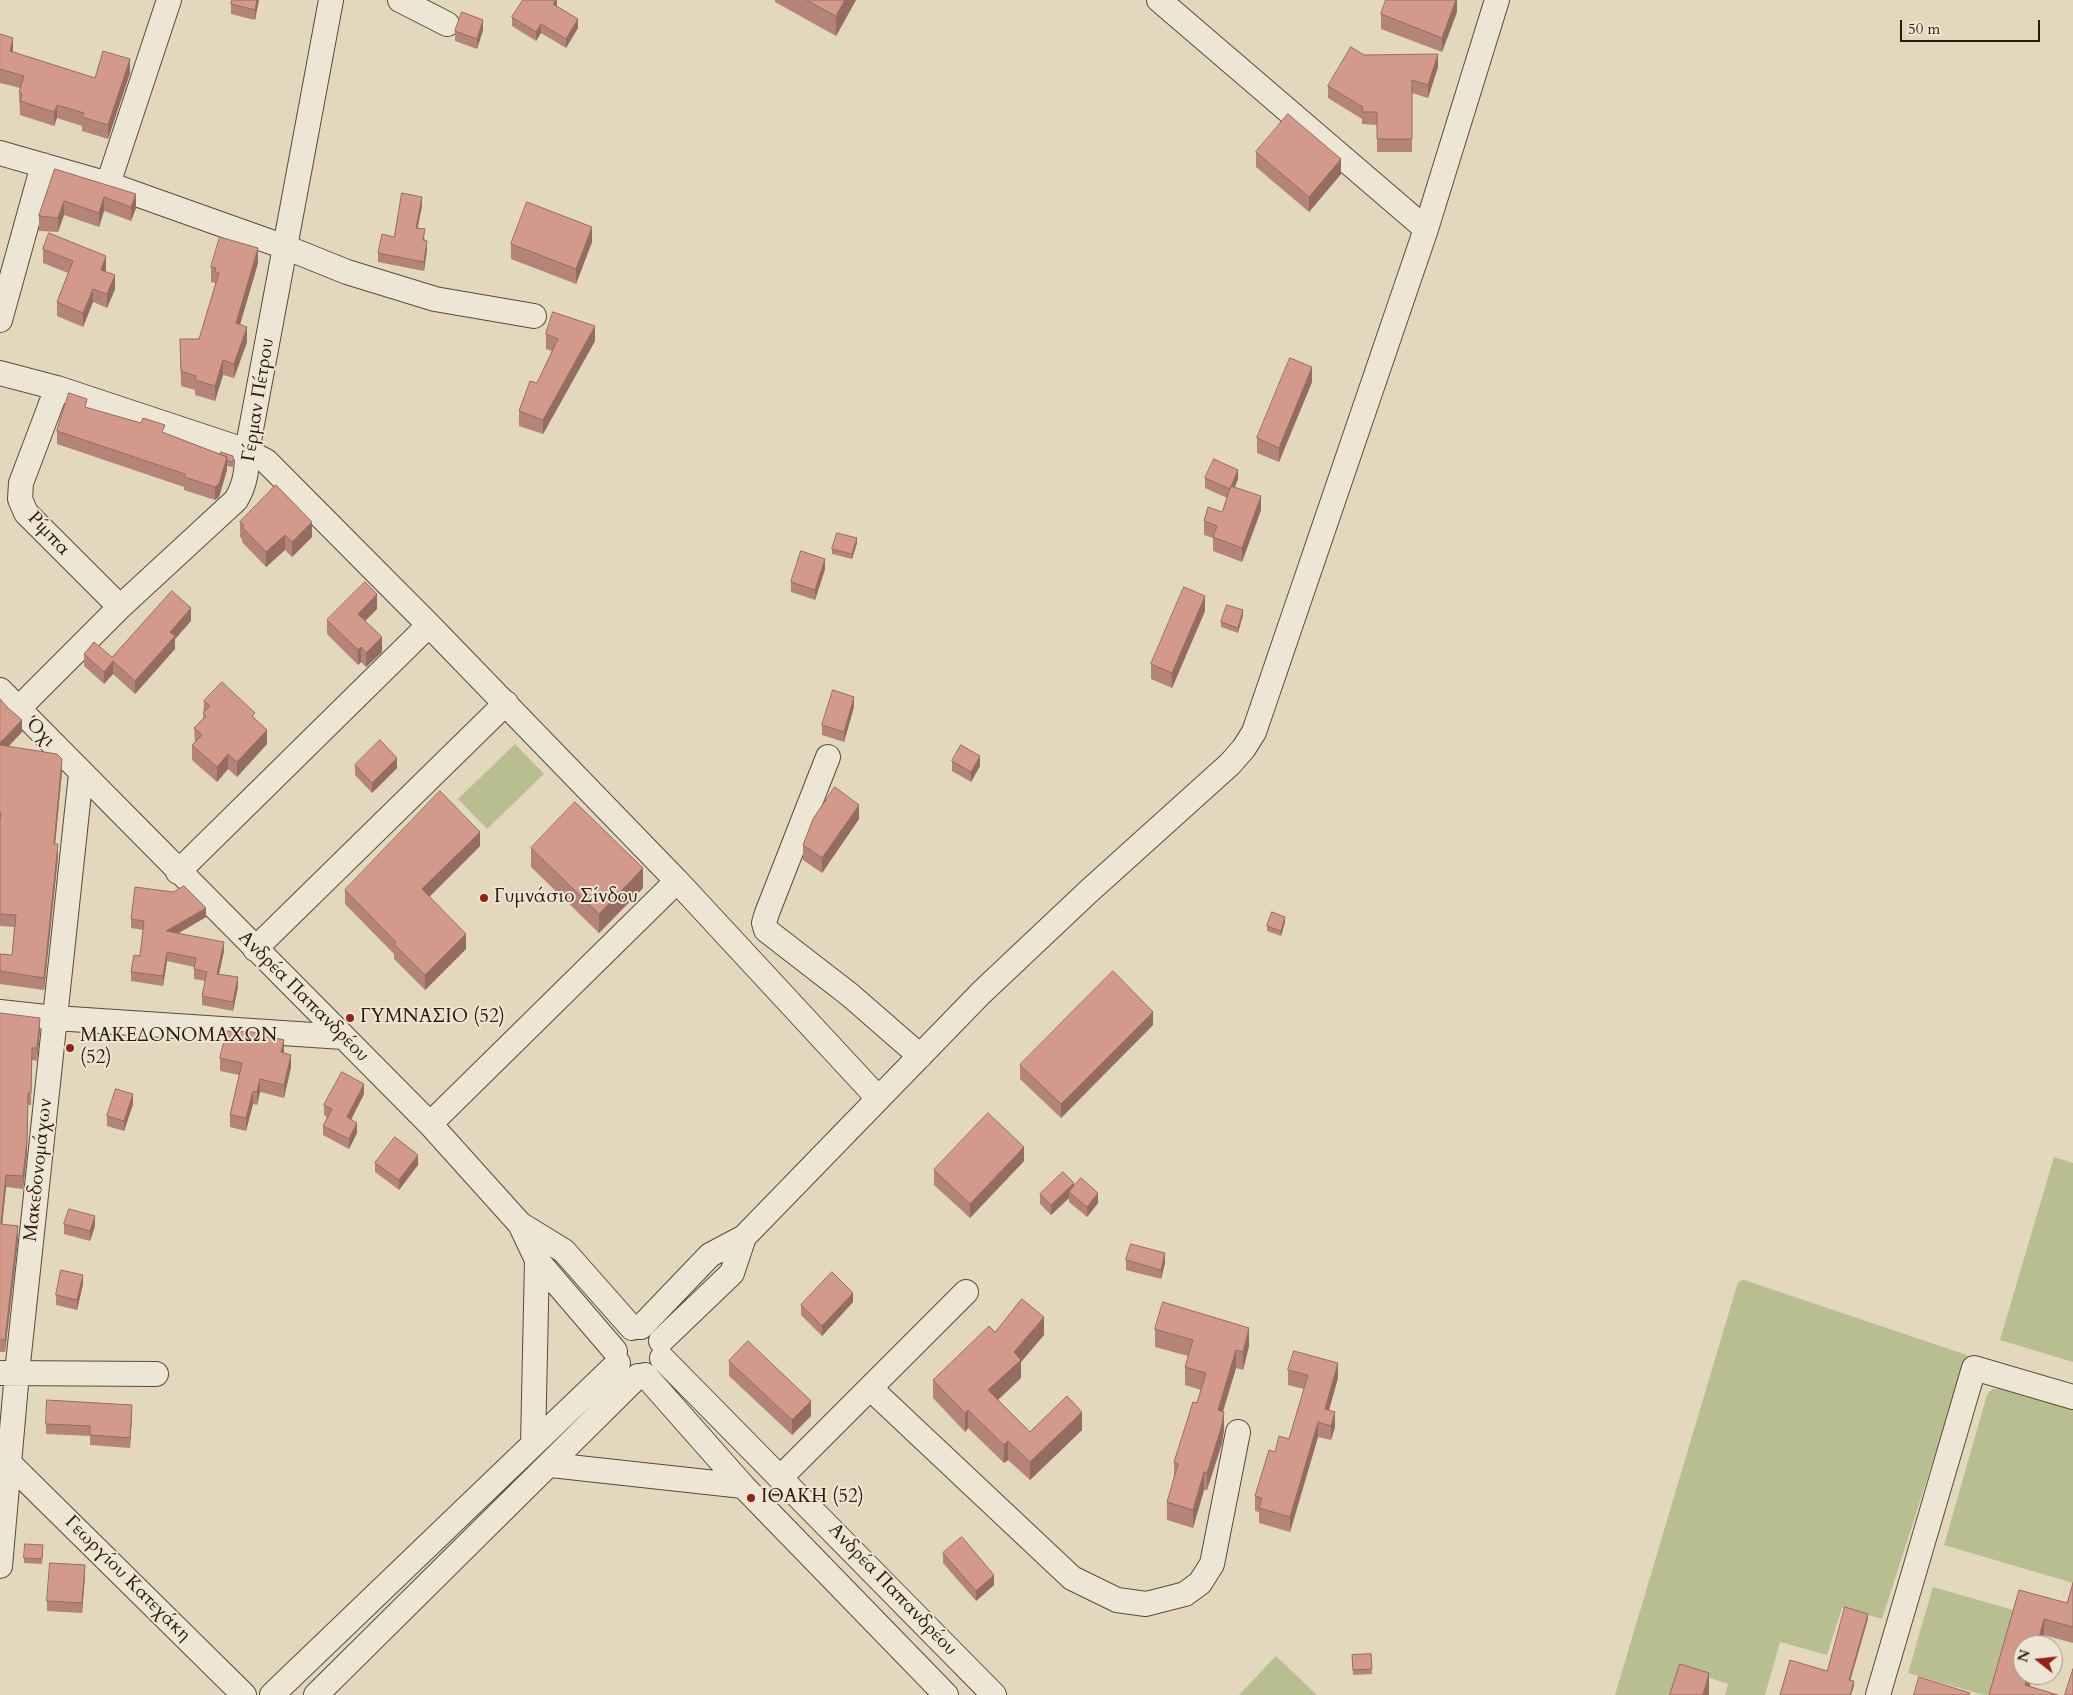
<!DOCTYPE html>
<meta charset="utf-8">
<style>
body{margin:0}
#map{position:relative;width:2073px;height:1695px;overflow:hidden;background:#e3d8be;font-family:Cardo,serif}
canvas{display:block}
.north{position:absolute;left:2013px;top:1635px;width:50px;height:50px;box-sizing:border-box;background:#ede6d5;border:1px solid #a19484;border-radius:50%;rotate:286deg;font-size:14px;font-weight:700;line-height:20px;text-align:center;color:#30190b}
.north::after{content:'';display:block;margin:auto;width:18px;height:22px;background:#8f2418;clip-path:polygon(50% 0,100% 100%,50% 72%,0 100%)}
.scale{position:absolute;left:1900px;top:20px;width:140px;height:22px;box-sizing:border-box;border:2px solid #30190b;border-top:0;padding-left:6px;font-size:15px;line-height:18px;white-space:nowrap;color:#30190b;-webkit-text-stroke:4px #ede6d5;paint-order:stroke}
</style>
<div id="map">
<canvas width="2073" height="1695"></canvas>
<div class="north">N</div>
<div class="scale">50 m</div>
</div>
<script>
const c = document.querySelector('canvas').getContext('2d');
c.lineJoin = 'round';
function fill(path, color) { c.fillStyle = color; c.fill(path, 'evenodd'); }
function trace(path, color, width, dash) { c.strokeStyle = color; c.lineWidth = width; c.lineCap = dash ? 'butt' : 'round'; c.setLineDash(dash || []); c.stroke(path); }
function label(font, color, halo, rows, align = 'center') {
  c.font = font + ' Cardo,serif'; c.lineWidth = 4; c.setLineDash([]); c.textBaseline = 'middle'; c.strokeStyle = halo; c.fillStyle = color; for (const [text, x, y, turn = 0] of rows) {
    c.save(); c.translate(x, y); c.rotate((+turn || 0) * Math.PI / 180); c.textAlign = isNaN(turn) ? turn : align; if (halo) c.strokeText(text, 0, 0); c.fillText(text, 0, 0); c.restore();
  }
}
const green = new Path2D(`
 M515 744 544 774 487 829 458 799Z
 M2054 1157 2073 1163V1362L2000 1340Z
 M1744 1280 1967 1355 1882 1619 1842 1608 1827 1655 1780 1642 1765 1695H1725L1728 1684 1698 1674 1678 1695H1615L1738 1282Z
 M2003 1388 2073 1408V1583L1944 1545 1987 1395 1992 1389Z
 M1933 1587 2017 1611 1993 1695H1984L1908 1673Z
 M1276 1656 1317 1695H1239Z`);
const minor = new Path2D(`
 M400 0 447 24
 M1159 0 1426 229
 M0 153 108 184 285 247 347 272 435 299 534 316
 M108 184 169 0
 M0 320 43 165
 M0 373 57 388 247 451 266 461 429 625 677 881 878 1098
 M57 388 21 483 20 499 26 513 120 607
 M0 690 430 1124 520 1224 537 1260 615 1351
 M17 710 120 607 236 500C246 483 247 469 247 451L331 0
 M828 757 767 913 764 923 766 930 850 995 920 1056
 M178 872 429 625
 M255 949 506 703
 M0 1012 55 1018 343 1037
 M430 1124 677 881
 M520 1224 564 1251 632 1328
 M641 1327 710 1255 744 1237 981 993 1088 892 1230 764 1244 748 1254 732 1426 229 1497 0
 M661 1341 732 1273 744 1237
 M662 1358 994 1695
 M0 1373 156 1374
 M645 1375 743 1486 946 1695
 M870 1388 1072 1578 1117 1600 1146 1604 1185 1594 1200 1583 1212 1564 1238 1432
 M533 1444 537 1260
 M9 1463 244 1695
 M551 1465 743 1486
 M781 1477 966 1292
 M0 1566 17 1373 81 774
 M272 1695 618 1363
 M316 1695 638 1376
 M1878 1695 1974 1368 2073 1397`);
const wall = new Path2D(`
 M232 0H259L255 20 231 14V4Z
 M557 0V7L578 28 566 48 541 33 536 41 512 26V17Z
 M775 0H856L836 36 775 2Z
 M1457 0V12L1442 52 1381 29V14Z
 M483 30 477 49 455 41V31Z
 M0 34 13 52 95 78 130 73 108 139 82 131V126L57 118 54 126 20 115 19 92 20 88 0 83Z
 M1364 55 1438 67 1428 98 1412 93V152H1377V125L1362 124V119L1328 98V86Z
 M1256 152 1341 174 1309 212 1256 167Z
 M55 169 136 208 131 221 104 211 99 227 64 215 58 232 39 231V216Z
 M422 206 417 228 425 239V241L427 250 424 271 378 262V253L394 237Z
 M592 242 576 284 511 259V244Z
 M43 249 106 270V272L115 289 107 308 93 302 83 327 57 316V302L68 273 43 263Z
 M258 263 240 325 247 342 234 378 223 375 215 401 195 395V390L181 386 180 339H199L215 285V283L211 282V267Z
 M546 334 595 341 543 434 519 426V411L537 383 552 351 546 349Z
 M1312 382 1279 462 1257 453V438Z
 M87 408 165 433 220 454 233 456V467L227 466V470L219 497 215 500 184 490V487L57 444V431Z
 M1205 478 1238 479 1235 487 1261 510 1242 562 1213 551V538L1204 535V521L1222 512 1227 498 1205 488Z
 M240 522 312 537 292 557 285 550 266 567 242 542V539L240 537Z
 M857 543 852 559 832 554V549Z
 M825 569 815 600 791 592V582Z
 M377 609 365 621 382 652 366 667 361 662 358 665 327 634V620Z
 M1205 611 1172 688 1151 679V664Z
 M1243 615 1238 633 1221 627V622Z
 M191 621 175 639V649L135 694 113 674 104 684 84 666V654L112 657Z
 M0 699 22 732 9 746 62 772 55 844 58 857 44 990 0 984V954L12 955 14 927 0 926Z
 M204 701 255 719 267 744 237 777 228 769 217 782 192 760V745L195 743 194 728 203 718Z
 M854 707 844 742 822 735V725Z
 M952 761 980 766 971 782 952 771Z
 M355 765 397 768 372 793 355 775Z
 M859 819 822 873 803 860V845Z
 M480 846 429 897 466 949 425 990 394 959V954L345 904V890Z
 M531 848 643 888 599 933 531 867Z
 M206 917 179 933 224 951 219 974 238 987 233 1011 202 1005V996L205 981 194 979V967L167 961 163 986 131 981V972L140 956 143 930 131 928V919Z
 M1285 922 1281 936 1267 931V926Z
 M0 1013 40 1030 37 1061 32 1060 31 1105H28L27 1153 23 1189 6 1187 2 1224 18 1239 5 1352H0Z
 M1153 1025 1061 1118 1020 1079V1065Z
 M284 1053 291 1067 284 1098 260 1092 257 1105 253 1104 246 1131 230 1127V1115L239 1075 220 1071V1058Z
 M364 1094 351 1120 357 1133 349 1149 323 1135V1126L327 1117 324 1115V1105Z
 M133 1104 124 1131 107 1126V1116Z
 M1024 1161 970 1218 934 1185V1170Z
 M375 1163 418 1165 399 1190 375 1172Z
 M1074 1186 1098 1203 1087 1217 1069 1202V1198L1051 1215 1040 1204V1194Z
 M64 1224 95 1226 90 1241 64 1234Z
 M1126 1260 1165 1263 1161 1279 1126 1270Z
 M83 1284 77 1310 56 1305V1295Z
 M853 1302 822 1336 801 1315V1305Z
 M1155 1329 1249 1346 1243 1370 1236 1368 1223 1411 1224 1430 1222 1443 1207 1490H1204L1193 1528 1167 1520V1502L1174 1479V1462L1197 1403 1201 1390 1185 1385V1367L1188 1356 1155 1347Z
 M995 1332 1044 1335 1021 1362V1378L998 1400 1030 1432 1082 1430 1030 1480 1008 1460 1004 1463 968 1428 965 1432 933 1398V1380Z
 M729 1361 811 1416 792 1435 729 1376Z
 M1288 1370 1338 1378 1329 1410 1335 1427 1331 1440 1318 1437 1290 1532 1259 1523V1512L1255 1511V1496L1275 1452 1289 1439 1304 1389 1288 1385Z
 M132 1415 130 1448 90 1445V1436L46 1434V1424Z
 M43 1545 42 1564 24 1563V1558Z
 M943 1553 994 1585 976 1601 943 1563Z
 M85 1575 82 1613 47 1611V1601Z
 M2073 1583V1643L2044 1635 2042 1645H2023L1989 1695 2019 1590 2067 1603Z
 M1371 1654 1372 1674 1353 1675 1352 1655Z`);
const shadedWall = new Path2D(`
 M257 0H259L255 20V10Z
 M556 0H557V7L553 4Z
 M845 0H856L836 36V16Z
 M1456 0H1457V12L1442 52V38Z
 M578 19V28L566 48V39Z
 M483 20V30L477 49V39Z
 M541 24V33L536 41V32Z
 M13 38V51L10 65V51Z
 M1438 54V67L1428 98V85Z
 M130 59V73L108 139V125Z
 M57 105V118L54 126V112Z
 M1341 159V174L1309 212V197Z
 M136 194V208L131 221V207Z
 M104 197V211L99 227V213Z
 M422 197V206L416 237V228Z
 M64 201V215L58 232V218Z
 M592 227V242L576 284V269Z
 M427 241V250L424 271V262Z
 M258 248V263L236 338V323Z
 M106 256V270L101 283V270Z
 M115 275V289L107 308V294Z
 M93 289V302L83 327V313Z
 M595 326V341L543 434V420Z
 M247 327V342L234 378V364Z
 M223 360V375L215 401V386Z
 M1312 367V382L1279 462V448Z
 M227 457V470L219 497 215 500V487Z
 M1238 470V479L1230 499V489Z
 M1261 496V510L1242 562V548Z
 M312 522V537L292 557V542Z
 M285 535V550L266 567V552Z
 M857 538V543L852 559V554Z
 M825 559V569L815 600V590Z
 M377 594V609L358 628V614Z
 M1205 596V611L1172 688V673Z
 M191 608V621L175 639V649L135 694V681L170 632Z
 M1243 610V615L1238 633V628Z
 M382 637V652L366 667V653Z
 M361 647V662L358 665V650Z
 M113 661V674L104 684V672Z
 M854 697V707L844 742V732Z
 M22 720V732L0 755V743Z
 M267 730V744L237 777V762Z
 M228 754V769L217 782V767Z
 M980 756V766L971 782V772Z
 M397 758V768L372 793V783Z
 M62 759V772L54 856V844Z
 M859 805V819L822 873V858Z
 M480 832V846L422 904V889Z
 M58 844V857L44 990V978Z
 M643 868V888L599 933V914Z
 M206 908V917L166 940V931Z
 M1285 917V922L1281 936V931Z
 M466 934V949L425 990V975Z
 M224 942V951L217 983V974Z
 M167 952V961L163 986V976Z
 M238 977V987L233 1011V1002Z
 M1153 1012V1025L1061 1118V1104Z
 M40 1018V1030L37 1061V1048Z
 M284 1040V1052L281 1065V1052Z
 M291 1055V1067L284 1098V1085Z
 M260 1079V1092L257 1105V1092Z
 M364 1084V1094L347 1127V1117Z
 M253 1091V1104L246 1131V1118Z
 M28 1093 27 1153 23 1189V1176Z
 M133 1094V1104L124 1131V1121Z
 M357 1123V1133L349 1149V1139Z
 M1024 1147V1161L970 1218V1204Z
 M418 1155V1165L399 1190V1180Z
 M6 1175V1187L1 1237V1224Z
 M1074 1183V1193L1069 1192V1198L1051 1215V1205Z
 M1098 1193V1203L1087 1217V1207Z
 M95 1216V1226L90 1241V1231Z
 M18 1226V1239L5 1352V1340Z
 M1165 1253V1263L1161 1279V1270Z
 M83 1275V1284L77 1310V1300Z
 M853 1293V1302L822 1336V1326Z
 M1044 1317V1335L1021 1362V1378L988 1409V1390L1014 1352Z
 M1249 1328V1346L1243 1370V1352Z
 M1236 1350V1368L1218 1428V1410Z
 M1338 1363V1378L1325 1424V1409Z
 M811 1401V1416L792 1435V1420Z
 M132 1405V1415L130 1448V1438Z
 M968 1410V1428L965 1432V1413Z
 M1082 1412V1430L1030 1480V1462Z
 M1224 1412V1430L1222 1443 1207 1490V1473Z
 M1335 1412V1427L1331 1440V1426Z
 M1318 1422V1437L1290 1532V1517Z
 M1008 1441V1460L1004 1463V1445Z
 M1204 1472V1490L1193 1528V1510Z
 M85 1565V1575L82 1613V1603Z
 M994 1575V1585L976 1601V1591Z
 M1868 1614V1619L1849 1685V1680Z
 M2044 1619V1635L2042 1645H2037Z
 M1709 1673V1695H1703Z
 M2028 1675H2033L2027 1695 2025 1685Z
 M1854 1681V1686L1851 1695H1850Z`);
const building = new Path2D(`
 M232 0H257L255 10 231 4Z
 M523 0H556L553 4 578 19 566 39 541 24 536 32 512 17Z
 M807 0H845L836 16Z
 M1386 0H1456L1442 38 1381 14Z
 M462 12 483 20 477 39 455 31Z
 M0 34 13 38 10 51 95 78 103 51 130 59 108 125 82 117 84 113 57 105 54 112 20 101 22 94 19 92 24 76 0 69Z
 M1351 47 1364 55 1438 54 1428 85 1412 80V139H1377V112H1362L1363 107 1328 86Z
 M1288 114 1341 159 1309 197 1256 152Z
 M55 169 136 194 131 207 104 197 99 213 64 201 58 218 39 216Z
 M402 193 422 197 416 228 425 229 423 240 427 241 424 262 378 253 382 234 394 237Z
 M527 202 592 227 576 269 511 244Z
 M49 233 106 256 101 270 115 275 107 294 93 289 83 313 57 302 73 261 43 249Z
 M220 237 258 248 236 323 247 327 234 364 223 360 215 386 195 380 196 376 181 371 180 339H199L219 273 215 272 216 268 211 267Z
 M553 312 595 326 543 420 519 411 530 381 537 383 558 339 546 334Z
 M1290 358 1312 367 1279 448 1257 438Z
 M69 393 87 399 85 407 141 423 143 418 165 425 162 432 227 457 219 484 215 487 184 477 185 474 57 431Z
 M221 452 233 456V462L227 461V457L220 454Z
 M1214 459 1238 470 1230 489 1205 478Z
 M276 485 312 522 292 542 285 535 266 552 242 527 244 525 240 522Z
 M1231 486 1261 496 1242 548 1213 537 1217 526 1204 521 1208 507 1222 512Z
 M837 533 857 538 852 554 832 549Z
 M801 551 825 559 815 590 791 582Z
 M365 582 377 594 358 614 382 637 366 653 361 647 358 650 327 620Z
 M1184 587 1205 596 1172 673 1151 664Z
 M172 591 191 608 170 632 175 636 135 681 113 661 104 672 84 654 94 642 112 657Z
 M1227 605 1243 610 1238 628 1221 622Z
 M222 682 255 713 252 716 267 730 237 762 228 754 217 767 192 745 202 735 194 728 206 716 203 713 210 706 204 701Z
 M833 690 854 697 844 732 822 725Z
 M0 699 7 707 22 720 0 743Z
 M380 740 397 758 372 783 355 765Z
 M0 745 57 754 62 759 54 844H58L44 978 0 971V954L12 955 16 915 0 914V820L1 813H0Z
 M961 745 980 756 971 772 952 761Z
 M835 787 859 805 822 858 803 845 813 819Z
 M440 791 480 832 422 889 466 934 425 975 394 944 396 942 345 890Z
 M575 802 643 868 599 914 531 848Z
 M184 886 206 908 166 931 224 942 217 974 238 977 233 1002 202 996 207 972 194 969 196 958 167 952 163 976 131 972 134 955 140 956 144 921 131 919 135 887 173 892Z
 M1272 912 1285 917 1281 931 1267 926Z
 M1113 971 1153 1012 1061 1104 1020 1065Z
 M0 1013 40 1018 37 1048H32L31 1093H28L27 1141 23 1176 6 1175 1 1224 18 1226 5 1340 0 1339Z
 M227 1031 253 1032 284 1040 281 1052 291 1055 284 1085 260 1079 257 1092 253 1091 246 1118 230 1115 242 1063 220 1058Z
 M342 1072 364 1084 347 1117 357 1123 349 1139 323 1126 332 1109 324 1105Z
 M116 1089 133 1094 124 1121 107 1116Z
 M988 1113 1024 1147 970 1204 934 1170Z
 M395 1137 418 1155 399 1180 375 1163Z
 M1063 1172 1074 1183 1051 1205 1040 1194Z
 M1081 1178 1098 1193 1087 1207 1069 1192Z
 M69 1209 95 1216 90 1231 64 1224Z
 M1131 1244 1165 1253 1161 1270 1126 1260Z
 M61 1270 83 1275 77 1300 56 1295Z
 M832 1272 853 1293 822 1326 801 1305Z
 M1022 1299 1044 1317 1014 1352 1021 1360 988 1390 1030 1432 1067 1396 1082 1412 1030 1462 1008 1441 1004 1445 968 1410 965 1413 933 1380 989 1326 995 1332Z
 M1163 1302 1249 1328 1243 1352 1236 1350 1218 1410 1224 1412 1222 1425 1207 1473 1204 1472 1193 1510 1167 1502 1178 1464 1174 1462 1193 1402 1197 1403 1206 1373 1185 1367 1193 1340 1155 1329Z
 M748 1341 811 1401 792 1420 729 1361Z
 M1294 1351 1338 1363 1325 1409 1335 1412 1331 1426 1318 1422 1290 1517 1259 1508 1262 1498 1255 1496 1269 1450 1275 1452 1279 1436 1289 1439 1308 1375 1288 1370Z
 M47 1400 132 1405 130 1438 90 1435V1426L46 1424Z
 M962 1537 994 1575 976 1591 943 1553Z
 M25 1544 43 1545 42 1559 24 1558Z
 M50 1563 85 1565 82 1603 47 1601Z
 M2073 1583V1627L2044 1619 2037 1645H2023V1675H2028L2025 1685 2058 1695H1989L2019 1590 2067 1603Z
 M1845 1607 1868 1614 1849 1680 1854 1681 1850 1695H1780L1790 1660 1827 1671Z
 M1371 1654 1372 1669 1353 1670 1352 1655Z
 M1680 1664 1709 1673 1703 1695H1670Z
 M2073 1669V1695H2065Z
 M1919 1677 1970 1693 1969 1695H1914Z`);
const markers = [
 [484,898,5,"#8f2418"],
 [350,1018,5,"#8f2418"],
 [70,1048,5,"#8f2418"],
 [751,1498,5,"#8f2418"]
];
const streetNames = [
 ["Γέρμαν Πέτρου",259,400,-81],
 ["Ρίμπα",48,534,47],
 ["Όχι",40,733,45],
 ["Ανδρέα Παπανδρέου",303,997,45],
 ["Μακεδονομάχων",39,1170,-84],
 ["Γεωργίου Κατεχάκη",127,1579,45],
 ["Ανδρέα Παπανδρέου",892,1590,46]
];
const poiNames = [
 ["Γυμνάσιο Σίνδου",494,898],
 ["ΓΥΜΝΑΣΙΟ (52)",360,1018],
 ["ΜΑΚΕΔΟΝΟΜΑΧΩΝ",80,1037],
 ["(52)",80,1059],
 ["ΙΘΑΚΗ (52)",761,1498]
];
fill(green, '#b8be8f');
trace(minor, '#5d4938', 26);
trace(minor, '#ede6d5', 24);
fill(wall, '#b58478');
fill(shadedWall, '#946c62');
fill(building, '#d39a8c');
trace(building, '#946c62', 1);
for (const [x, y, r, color] of markers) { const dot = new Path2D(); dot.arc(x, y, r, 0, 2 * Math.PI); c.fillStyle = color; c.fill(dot); trace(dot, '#ede6d5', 2); }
label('19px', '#30190b', '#ede6d5', streetNames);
label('19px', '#30190b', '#ede6d5', poiNames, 'left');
</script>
